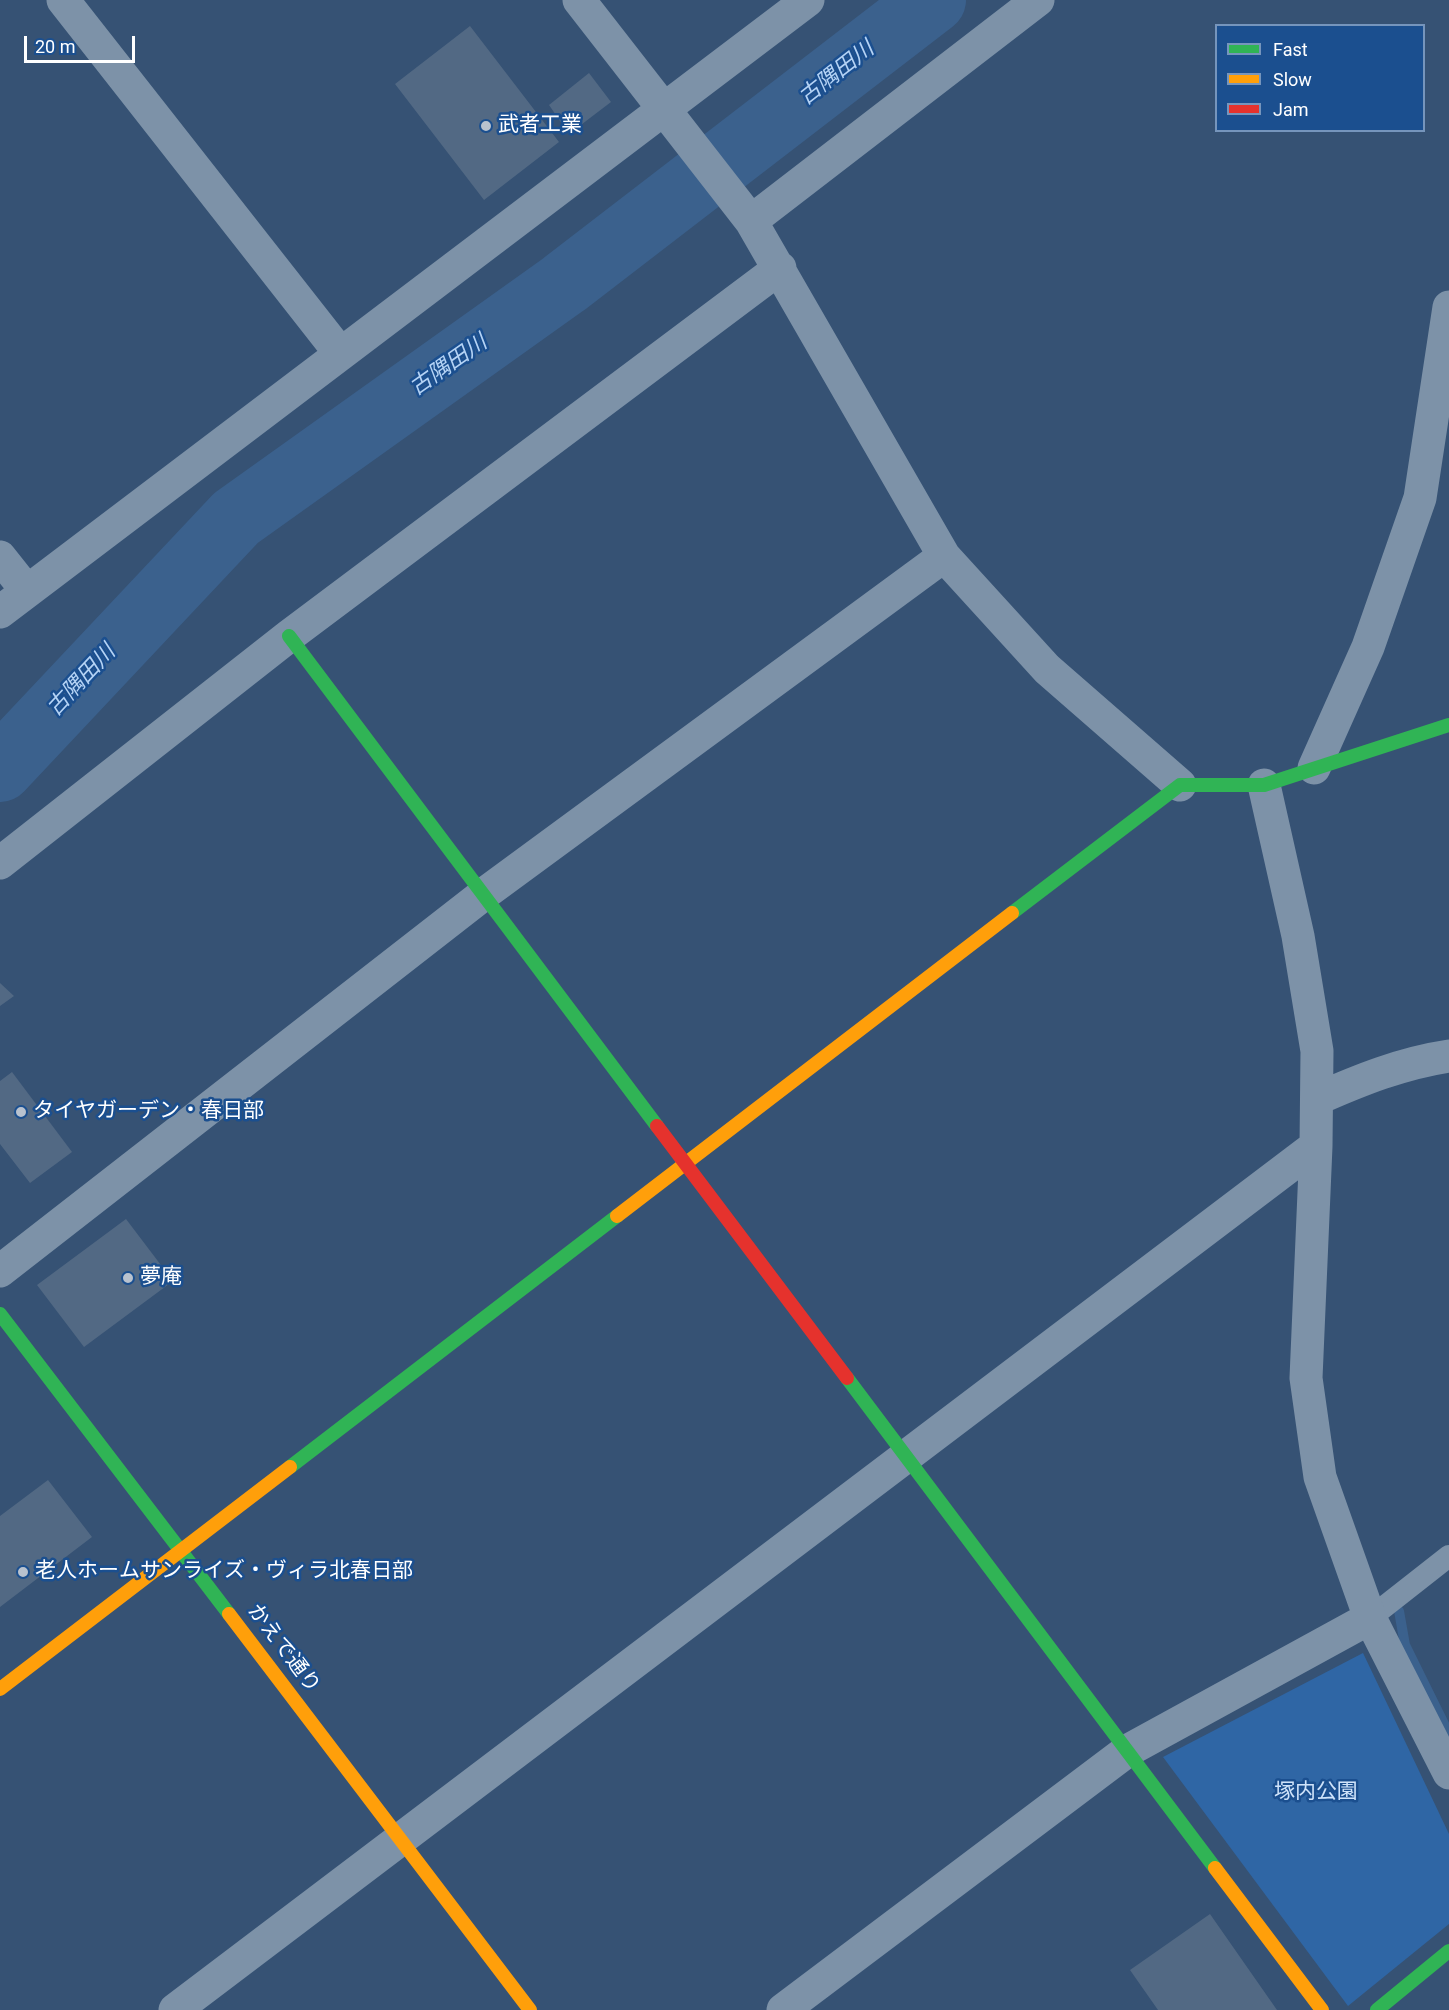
<!DOCTYPE html>
<meta charset="utf-8">
<style>
body{margin:0}
#map{position:relative;width:1449px;height:2010px;overflow:hidden;background:#365274;font-family:Roboto,sans-serif}
canvas{display:block}
.legend{position:absolute;left:1215px;top:24px;width:210px;height:108px;box-sizing:border-box;background:#1b4f8f;border:2px solid #7695bc;margin:0;padding:8px 10px;list-style:none;font-size:18px;color:#fff}
.legend li{display:flex;align-items:center;gap:12px;height:30px}
.legend b{width:30px;border:2px solid #7695bc}
.scale{position:absolute;left:24px;top:36px;width:111px;height:27px;box-sizing:border-box;border:3px solid #fff;border-top:0;padding-left:8px;font-size:18px;line-height:21px;white-space:nowrap;color:#fff;-webkit-text-stroke:4px #1b4f8f;paint-order:stroke}
</style>
<div id="map">
<canvas width="1449" height="2010"></canvas>
<ul class="legend">
<li><b style="height:8px;background:#30b455"></b>Fast</li>
<li><b style="height:8px;background:#ff9f0a"></b>Slow</li>
<li><b style="height:8px;background:#e5322d"></b>Jam</li>
</ul>
<div class="scale">20 m</div>
</div>
<script>
const c = document.querySelector('canvas').getContext('2d');
c.lineJoin = 'round';
function fill(path, color) { c.fillStyle = color; c.fill(path, 'evenodd'); }
function trace(path, color, width, dash) { c.strokeStyle = color; c.lineWidth = width; c.lineCap = dash ? 'butt' : 'round'; c.setLineDash(dash || []); c.stroke(path); }
function label(font, color, halo, rows, align = 'center') {
  c.font = font + ' Roboto,"Noto Sans JP",sans-serif'; c.lineWidth = 5; c.setLineDash([]); c.textBaseline = 'middle'; c.strokeStyle = halo; c.fillStyle = color; for (const [text, x, y, turn = 0] of rows) {
    c.save(); c.translate(x, y); c.rotate((+turn || 0) * Math.PI / 180); c.textAlign = isNaN(turn) ? turn : align; if (halo) c.strokeText(text, 0, 0); c.fillText(text, 0, 0); c.restore();
  }
}
const green = new Path2D(`
 M1363 1653 1449 1834V1924L1348 2006 1163 1757Z`);
const stream = new Path2D(`
 M1399 1611 1405 1645 1449 1734`);
const river = new Path2D(`
 M0 769 236 518 564 284 933 0`);
const building = new Path2D(`
 M470 26 559 142 484 200 395 84Z
 M589 73 611 102 569 134 549 105Z
 M0 983 14 996 0 1006Z
 M12 1072 72 1152 30 1183 0 1144V1081Z
 M126 1219 173 1281 84 1347 37 1285Z
 M48 1480 92 1537 0 1607V1516Z
 M1210 1914 1277 2010H1158L1130 1970Z`);
const lane = new Path2D(`
 M1370 1618 1449 1556`);
const street = new Path2D(`
 M63 0 340 353
 M579 0 751 221 944 556 1047 669 1180 785
 M751 221 1038 0
 M0 557 27 591
 M0 612 808 0
 M1314 768 1368 647 1420 498 1449 307
 M1264 785 1298 936 1317 1051 1316 1146 1306 1378 1320 1477 1370 1618 1449 1773
 M0 863 289 636 780 268
 M1317 1099C1360 1080 1402 1063 1449 1056
 M0 1271 484 894 944 556
 M175 2010 1316 1146
 M783 2010 1127 1751 1370 1618`);
const fast = new Path2D(`
 M289 636 657 1126
 M1012 913 1180 785H1264L1449 725
 M0 1314 229 1614
 M847 1378 1215 1868
 M290 1467 617 1216
 M1377 2010 1449 1951`);
const slow = new Path2D(`
 M617 1216 1012 913
 M229 1614 530 2010
 M0 1689 290 1467
 M1215 1868 1322 2010`);
const jam = new Path2D(`
 M657 1126 847 1378`);
const markers = [
 [486,126,6,"#b9c2ce"],
 [21,1112,6,"#b9c2ce"],
 [128,1278,6,"#b9c2ce"],
 [23,1572,6,"#b9c2ce"]
];
const poiNames = [
 ["武者工業",498,126],
 ["タイヤガーデン・春日部",33,1112],
 ["夢庵",140,1278],
 ["老人ホームサンライズ・ヴィラ北春日部",35,1572]
];
const streetNames = [
 ["かえで通り",283,1649,53]
];
const parkNames = [
 ["塚内公園",1316,1793]
];
const waterNames = [
 ["古隅田川",837,74,-38],
 ["古隅田川",449,366,-35],
 ["古隅田川",82,681,-47]
];
fill(green, '#2f66a5');
trace(stream, '#3b618d', 10);
trace(river, '#3b618d', 66);
fill(building, '#526984');
trace(lane, '#7d92a8', 22);
trace(street, '#7d92a8', 33);
trace(fast, '#30b455', 14);
trace(slow, '#ff9f0a', 14);
trace(jam, '#e5322d', 14);
for (const [x, y, r, color] of markers) { const dot = new Path2D(); dot.arc(x, y, r, 0, 2 * Math.PI); c.fillStyle = color; c.fill(dot); trace(dot, '#1b4f8f', 2); }
label('21px', '#fff', '#1b4f8f', poiNames, 'left');
label('21px', '#fff', '#1b4f8f', streetNames);
label('21px', '#cfe3fa', '#1b4f8f', parkNames);
label('italic 22px', '#b5d3f5', '#1b4f8f', waterNames);
</script>
